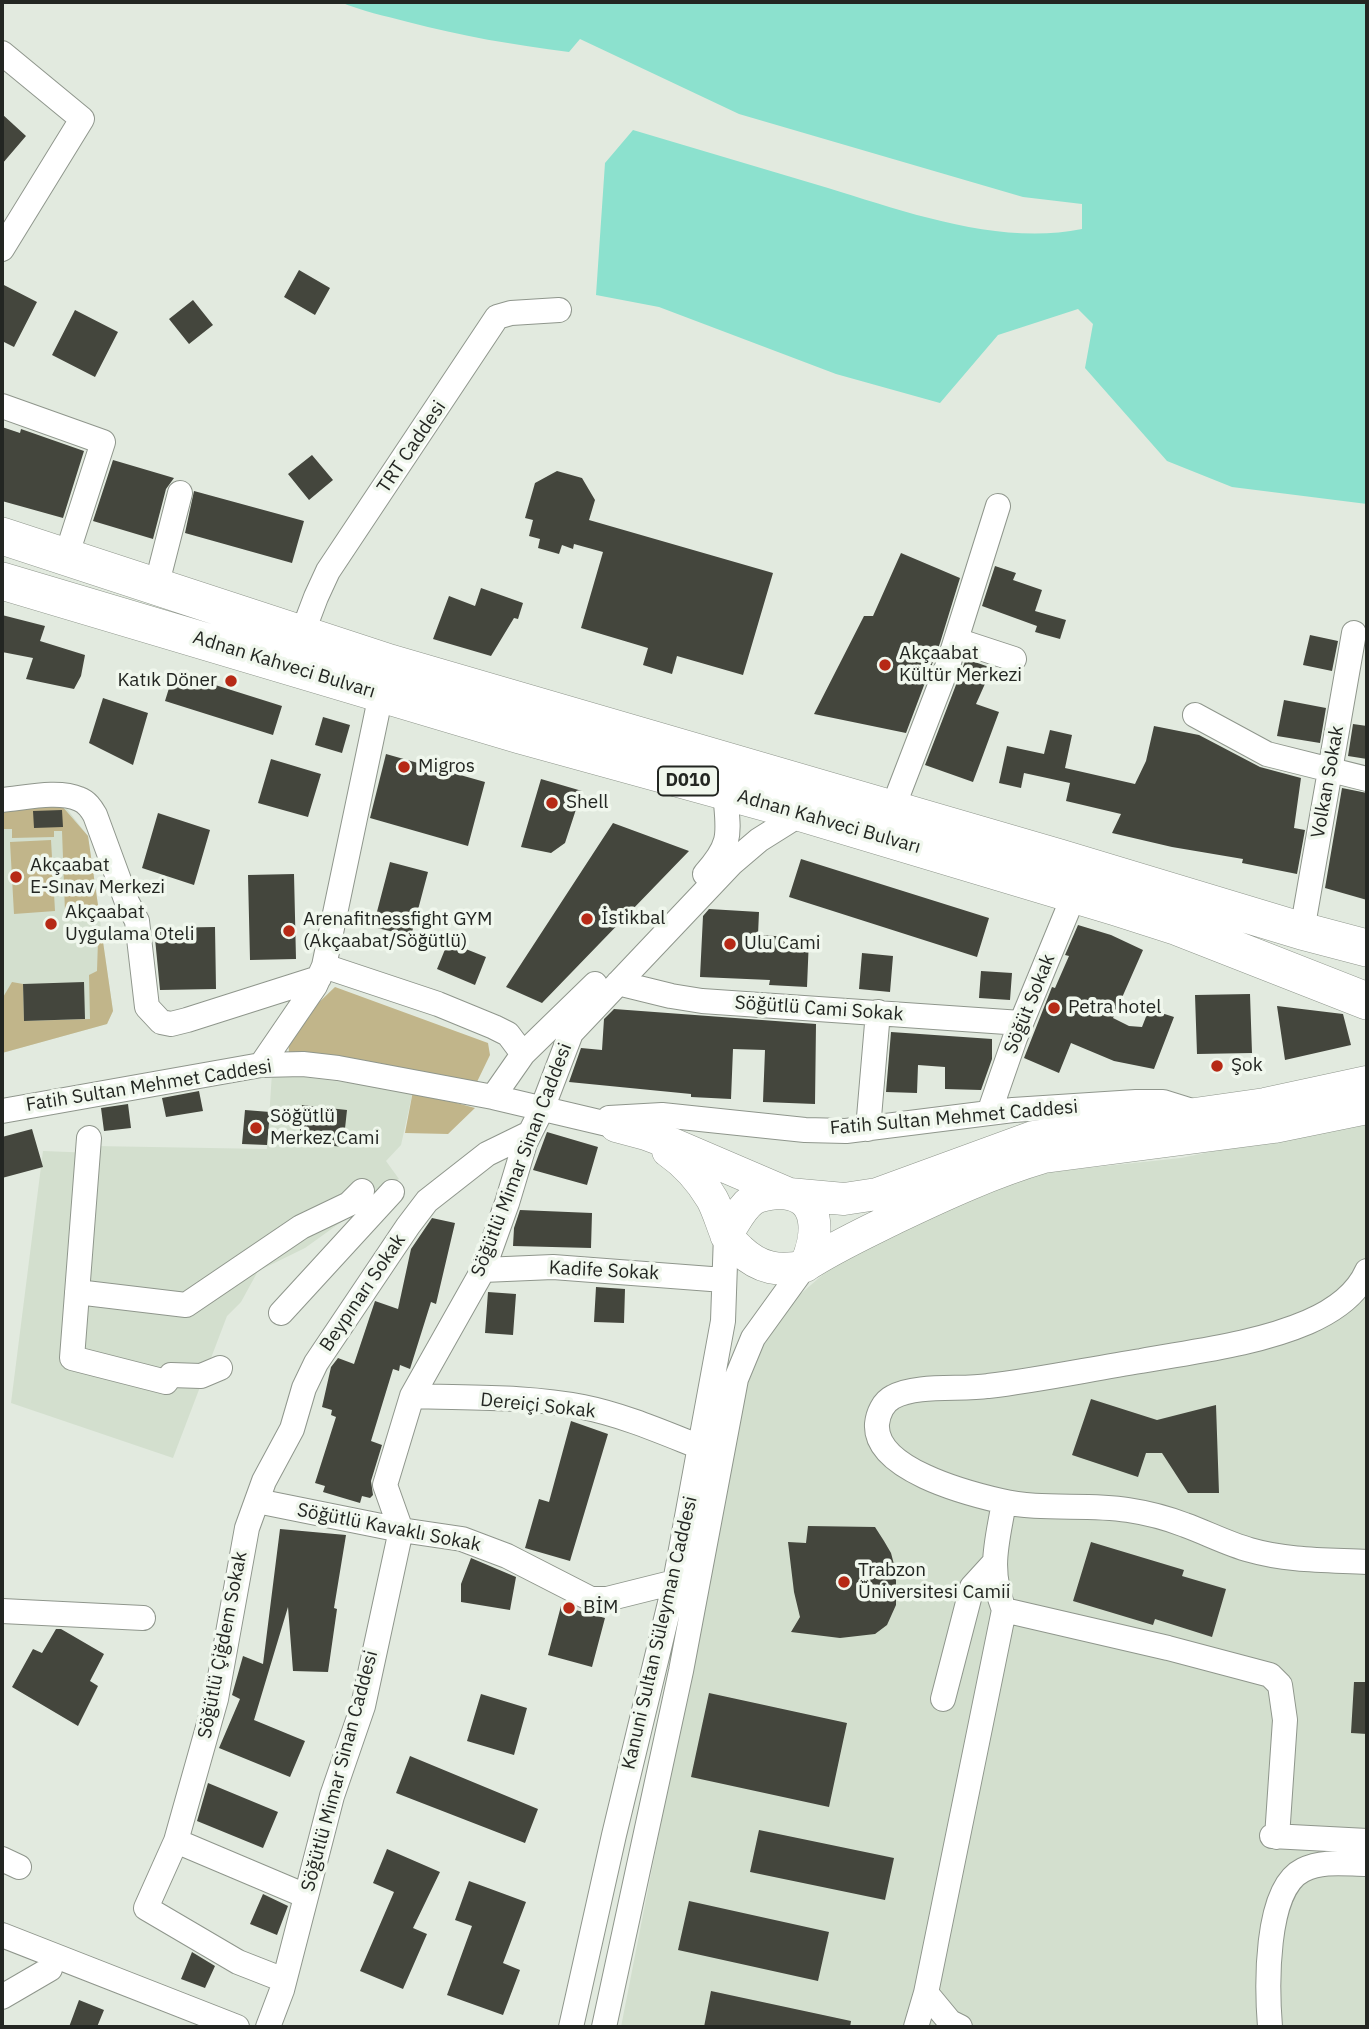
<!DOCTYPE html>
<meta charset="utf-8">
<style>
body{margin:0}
#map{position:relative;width:1369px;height:2029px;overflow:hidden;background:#e2eadf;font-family:"IBM Plex Sans",sans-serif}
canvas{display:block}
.frame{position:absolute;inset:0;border:4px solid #232622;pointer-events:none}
</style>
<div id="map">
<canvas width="1369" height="2029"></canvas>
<div class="frame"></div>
</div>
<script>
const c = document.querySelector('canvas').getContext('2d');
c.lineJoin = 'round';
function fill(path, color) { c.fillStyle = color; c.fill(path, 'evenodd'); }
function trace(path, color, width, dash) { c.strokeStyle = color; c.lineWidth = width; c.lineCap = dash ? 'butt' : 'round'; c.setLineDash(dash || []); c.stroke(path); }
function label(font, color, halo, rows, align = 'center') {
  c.font = font + ' "IBM Plex Sans",sans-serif'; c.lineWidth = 7; c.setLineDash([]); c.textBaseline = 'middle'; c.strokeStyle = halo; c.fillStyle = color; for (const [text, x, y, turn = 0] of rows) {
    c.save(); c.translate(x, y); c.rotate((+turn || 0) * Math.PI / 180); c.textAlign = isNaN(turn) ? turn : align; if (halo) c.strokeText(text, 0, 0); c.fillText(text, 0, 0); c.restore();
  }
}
const built = new Path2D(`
 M2 808 67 809 88 836 113 1011 107 1024 2 1053Z
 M272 1073 413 1091 401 1145 386 1161 399 1179 366 1199 344 1220 305 1248 258 1271 241 1302 227 1316 173 1458 11 1403 43 1151 94 1153V1146L267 1149Z
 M1367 1119V2027H621L751 1363 796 1298 843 1257 972 1198 1040 1173 1181 1158Z`);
const green = new Path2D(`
 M61 805 88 836 99 912 78 907 65 912 62 831H54V837L12 838V829H2V808Z
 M51 840 55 911 14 914 10 842Z
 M102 935 113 1011 107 1024 2 1053V999L12 982 23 984 24 1021 90 1019 89 975 97 971 98 940Z
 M335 987 488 1043 490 1055 475 1086 289 1055 288 1032Z
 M413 1091 475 1108 448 1134 405 1133Z`);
const water = new Path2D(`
 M340 2H1367V504L1232 487 1167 461 1085 368 1093 324 1078 309 998 335 940 403 836 374 659 307 596 295 605 163 633 130C698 149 763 169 828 188 906 212 1000 246 1082 229V204L1023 197 739 114 580 39 569 52C514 45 461 36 408 22 385 16 362 11 340 2Z`);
const building = new Path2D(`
 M2 114 26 136 2 164Z
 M299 270 330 288 315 315 284 297Z
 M2 284 37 302 14 347 2 341Z
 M193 300 213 325 189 344 169 319Z
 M75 310 118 332 95 377 52 355Z
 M2 427 20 433 21 429 84 451 63 518 2 501Z
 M312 455 333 480 309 500 288 474Z
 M113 460 174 478 166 489 153 539 93 521Z
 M557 471 582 478 595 500 589 520 773 573 743 675 677 656 672 674 643 665 648 648 581 628 603 552 574 544 573 549 562 545 559 554 538 548 540 539 529 536 533 520 525 518 535 483Z
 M194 491 304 521 292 563 185 533Z
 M901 553 960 578 940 643 906 733 814 714 864 616H873Z
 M995 566 1016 573 1013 580 1042 590 1035 611 1066 620 1060 639 1035 632 1037 626 982 606Z
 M481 588 523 603 518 619 514 618 491 656 433 639 449 596 475 606Z
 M2 615 45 626 40 641 85 655 81 676 74 689 26 679 33 658 2 652Z
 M1310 635 1338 641 1332 671 1303 665Z
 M966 659 992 668 976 704 999 712 973 782 925 765Z
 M174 672 282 706 273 735 165 701Z
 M103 698 148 713 133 765 89 743Z
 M1284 700 1326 708 1320 743 1277 736Z
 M323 717 350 725 342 753 315 745Z
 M1353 724 1367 726V759L1348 756Z
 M1154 726 1199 735 1260 767 1301 778 1294 828 1305 830 1297 874 1242 863 1243 859 1172 847 1112 833 1121 814 1066 801 1070 783 1024 773 1021 788 999 783 1007 746 1044 754 1050 730 1072 735 1065 768 1135 784 1146 761Z
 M386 754 485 782 468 846 370 818Z
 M271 759 321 774 308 817 258 803Z
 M541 779 582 791 565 843 551 853 521 847Z
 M1342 788 1367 793V900L1325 888Z
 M62 810 63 827 34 828 33 811Z
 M158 813 210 830 194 885 142 868Z
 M613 823 689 851 542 1003 506 987Z
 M801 859 989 918 977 957 789 897Z
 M390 862 428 872 411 936 373 927Z
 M294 874 296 959 250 960 248 875Z
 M709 909 759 912 758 935 809 938 807 987 769 985 770 980 700 977 703 916Z
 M1078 925 1111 935 1143 950 1113 1018 1129 1026 1142 1027 1149 1009 1174 1017 1154 1069 1114 1061 1071 1043 1059 1073 1024 1058 1052 987 1055 988 1069 956 1065 955Z
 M215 927 216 989 160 990 154 928Z
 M448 942 486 957 475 985 437 969Z
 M862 953 893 956 890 992 859 989Z
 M981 971 1012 973 1010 1000 979 998Z
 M84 982 85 1019 24 1021 23 984Z
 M1250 994 1252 1053 1197 1054 1195 995Z
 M1277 1006 1343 1014 1351 1045 1285 1060Z
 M614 1009 816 1024 815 1104 763 1102 765 1050 733 1049 731 1099 691 1097V1094L569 1082 581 1048 602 1050 604 1019Z
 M891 1032 992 1039V1059L981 1090 945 1089V1067L918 1065 917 1093 886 1092Z
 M199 1091 203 1111 166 1117 162 1098Z
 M128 1104 131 1128 104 1131 101 1108Z
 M302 1105 347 1110 343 1147 299 1142Z
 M245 1110 270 1112 267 1145 242 1144Z
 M32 1129 43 1167 2 1178V1137Z
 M547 1132 598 1147 587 1185 533 1170Z
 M520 1210 592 1213 591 1248 513 1246 514 1228Z
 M432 1218 455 1223 436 1304 431 1302 410 1369 400 1365 399 1371 393 1369 371 1441 382 1445 371 1481 373 1495 370 1498 362 1496 360 1503 323 1492 325 1486 315 1483 336 1417 331 1415 332 1410 322 1407 331 1367 338 1358 354 1364 375 1301 398 1309 411 1249Z
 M596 1287 625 1289 624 1323 594 1322Z
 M488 1292 516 1294 513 1335 485 1333Z
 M1091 1399 1157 1420 1216 1405 1219 1493H1188L1162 1453H1146L1138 1477 1072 1455Z
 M571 1421 608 1434 570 1561 525 1548 539 1499 549 1502Z
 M808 1526 875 1527 884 1541 891 1553 896 1572V1605L887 1625 875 1634 840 1638 791 1632 800 1617 794 1592 788 1542 806 1543Z
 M280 1529 346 1535 334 1608 337 1609 328 1672 293 1671 288 1607 254 1720 305 1741 290 1777 219 1748 240 1699 232 1695 243 1656 263 1664Z
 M1091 1542 1184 1570 1182 1576 1226 1589 1212 1637 1155 1619 1153 1625 1073 1601Z
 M471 1558 516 1577 510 1610 461 1602V1584Z
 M561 1606 605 1618 592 1667 548 1655Z
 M56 1629H61L104 1654 90 1681 98 1686 78 1726 12 1687 33 1649 42 1653Z
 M1354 1682H1367V1734L1351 1733Z
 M709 1693 847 1723 829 1807 691 1777Z
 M481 1694 527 1708 514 1755 467 1741Z
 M410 1756 538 1809 525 1843 396 1793Z
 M208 1783 278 1812 263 1848 197 1821Z
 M759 1830 894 1858 885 1900 750 1872Z
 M387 1849 440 1872 413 1928 427 1934 403 1989 360 1971 394 1892 373 1883Z
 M469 1881 526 1902 503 1963 520 1970 503 2015 447 1995 472 1926 455 1920Z
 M263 1894 288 1906 277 1935 250 1924Z
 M689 1901 829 1932 818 1981 678 1950Z
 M192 1952 215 1966 205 1988 181 1979Z
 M711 1991 851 2021 850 2027H704Z
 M79 2000 104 2010 97 2027H69Z`);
const minor = new Path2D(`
 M2 53 82 119 2 249
 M2 406 103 442 66 557
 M156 587 180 493
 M302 634 316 597 328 571 497 317 511 313 559 310
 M956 640 1014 659
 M1195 715 1267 754 1367 779
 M2 800C25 798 58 790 79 799 87 802 91 808 95 815L127 902 137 921 147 1007 161 1022 171 1024 187 1020 319 978
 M892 810 949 662 998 506
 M705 874C734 842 728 832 725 791
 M1302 931 1354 633
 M324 966 438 1004 494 1027 508 1034 523 1054
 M618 983 671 996 702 1001 1021 1023
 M261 1065 315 986 324 966 381 694
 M493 1097 523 1054 595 984
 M2 1111 261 1065 303 1064 338 1068 493 1097 616 1126
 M989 1113 1015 1038 1074 895
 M609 1118 662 1115 805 1130 846 1131 1013 1110 1136 1102H1163L1195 1112
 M868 1129 878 1012
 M89 1138 72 1358 166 1382 171 1375 201 1376 220 1368
 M483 1270 553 1267 724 1280
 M1367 1271C1356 1296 1333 1311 1308 1322 1257 1344 1196 1351 1141 1361 1090 1369 1039 1380 988 1386 961 1390 916 1384 893 1397 883 1402 878 1414 877 1424 874 1469 966 1493 1001 1501 1041 1511 1086 1503 1128 1510 1148 1513 1167 1518 1185 1525 1207 1533 1228 1544 1250 1550 1288 1561 1328 1560 1367 1562
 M77 1292 186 1305 301 1227 349 1204 362 1191
 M281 1313 392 1192
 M412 1396C468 1398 528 1396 583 1407 623 1415 662 1432 700 1447
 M257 1501 401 1530 462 1539 507 1556 591 1599H607L675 1582
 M1004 1610 1168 1648 1270 1675 1280 1685 1285 1720 1277 1837
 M2 1611 143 1618
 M943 1699 972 1587 993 1564
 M1272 1836 1367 1841
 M176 1841 306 1896
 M2 1859 19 1867
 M2 1935 237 2027
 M284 1980 238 1962 146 1908 176 1841 216 1699 247 1528 264 1481 292 1429 304 1388 316 1363 408 1226 427 1201 487 1154 530 1133
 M926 1993 950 2022 960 2027
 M2 1997 50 1969
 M268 2027 282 1990 332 1796 363 1706 401 1530 385 1485 412 1396 483 1270 507 1203 525 1143 542 1109 571 1033 732 863 759 840 802 813
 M571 2027 614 1835 675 1582 723 1321 726 1235
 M604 2027 681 1671 736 1379 753 1338 805 1266
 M916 2027 926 1993 1004 1610C988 1568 997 1544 1004 1502
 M1270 2027C1267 1990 1264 1889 1303 1870 1323 1860 1346 1864 1367 1864`);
const major = new Path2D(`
 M616 1126 646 1134 670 1143 789 1194 844 1199 877 1194 1033 1137 1265 1104 1367 1082
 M668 1151C687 1164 700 1179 712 1199 718 1210 721 1222 726 1234 729 1240 736 1246 740 1250 760 1269 780 1272 805 1266 819 1237 823 1193 778 1193 769 1194 759 1195 752 1200 740 1209 735 1223 726 1235
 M805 1266C834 1247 865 1233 895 1218 943 1195 993 1172 1044 1157L1274 1127 1367 1108`);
const highway = new Path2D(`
 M2 536 390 663 1060 858 1302 931 1367 948
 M2 581 520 735 778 806 1116 907 1178 927 1367 1001`);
const markers = [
 [885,665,7,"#b62915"],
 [231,681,7,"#b62915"],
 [404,767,7,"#b62915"],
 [552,803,7,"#b62915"],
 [16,877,7,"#b62915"],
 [587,919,7,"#b62915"],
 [51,924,7,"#b62915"],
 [289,931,7,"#b62915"],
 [730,944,7,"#b62915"],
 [1054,1008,7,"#b62915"],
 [1217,1066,7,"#b62915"],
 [256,1128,7,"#b62915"],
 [844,1582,7,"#b62915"],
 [569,1608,7,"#b62915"]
];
const shields = [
 [688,781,60]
];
const shieldNames = [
 ["D010",688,781]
];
const streetNames = [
 ["TRT Caddesi",412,447,-56],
 ["Adnan Kahveci Bulvarı",284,665,17],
 ["Volkan Sokak",1328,782,-80],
 ["Adnan Kahveci Bulvarı",829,822,16],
 ["Söğüt Sokak",1030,1004,-68],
 ["Söğütlü Cami Sokak",819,1009,4],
 ["Fatih Sultan Mehmet Caddesi",149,1086,-9],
 ["Fatih Sultan Mehmet Caddesi",954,1118,-5],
 ["Söğütlü Mimar Sinan Caddesi",522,1160,-69],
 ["Kadife Sokak",604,1271,3],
 ["Beypınarı Sokak",363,1293,-56],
 ["Dereiçi Sokak",538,1406,6],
 ["Söğütlü Kavaklı Sokak",389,1528,11],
 ["Kanuni Sultan Süleyman Caddesi",660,1633,-77],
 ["Söğütlü Çiğdem Sokak",223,1645,-79],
 ["Söğütlü Mimar Sinan Caddesi",340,1771,-75]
];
const poiNames = [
 ["Akçaabat",899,654],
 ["Kültür Merkezi",899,676],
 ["Katık Döner",217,681,"right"],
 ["Migros",418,767],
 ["Shell",566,803],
 ["Akçaabat",30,866],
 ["E-Sınav Merkezi",30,888],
 ["Akçaabat",65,913],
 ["Uygulama Oteli",65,935],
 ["İstikbal",601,919],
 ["Arenafitnessfight GYM",303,920],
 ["(Akçaabat/Söğütlü)",303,942],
 ["Ulu Cami",744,944],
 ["Petra hotel",1068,1008],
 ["Şok",1231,1066],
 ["Söğütlü",270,1117],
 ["Merkez Cami",270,1139],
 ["Trabzon",858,1571],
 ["Üniversitesi Camii",858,1593],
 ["BİM",583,1608]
];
fill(built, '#d3dfce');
fill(green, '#c1b58a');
fill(water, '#8ce1ce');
fill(building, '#44463d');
trace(minor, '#8f968c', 26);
trace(major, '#8f968c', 33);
trace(highway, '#8f968c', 38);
trace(minor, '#fff', 24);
trace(major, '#fff', 32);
trace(highway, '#fff', 37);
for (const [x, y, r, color] of markers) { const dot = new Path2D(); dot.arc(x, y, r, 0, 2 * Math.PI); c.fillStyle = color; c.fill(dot); trace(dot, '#f0f7ed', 2.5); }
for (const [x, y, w] of shields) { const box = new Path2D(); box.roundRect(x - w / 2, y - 14.5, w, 29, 5); c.fillStyle = '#f0f7ed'; c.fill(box); trace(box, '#232622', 2); }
label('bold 18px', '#232622', null, shieldNames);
label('19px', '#232622', '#f0f7ed', streetNames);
label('19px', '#232622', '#f0f7ed', poiNames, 'left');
</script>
